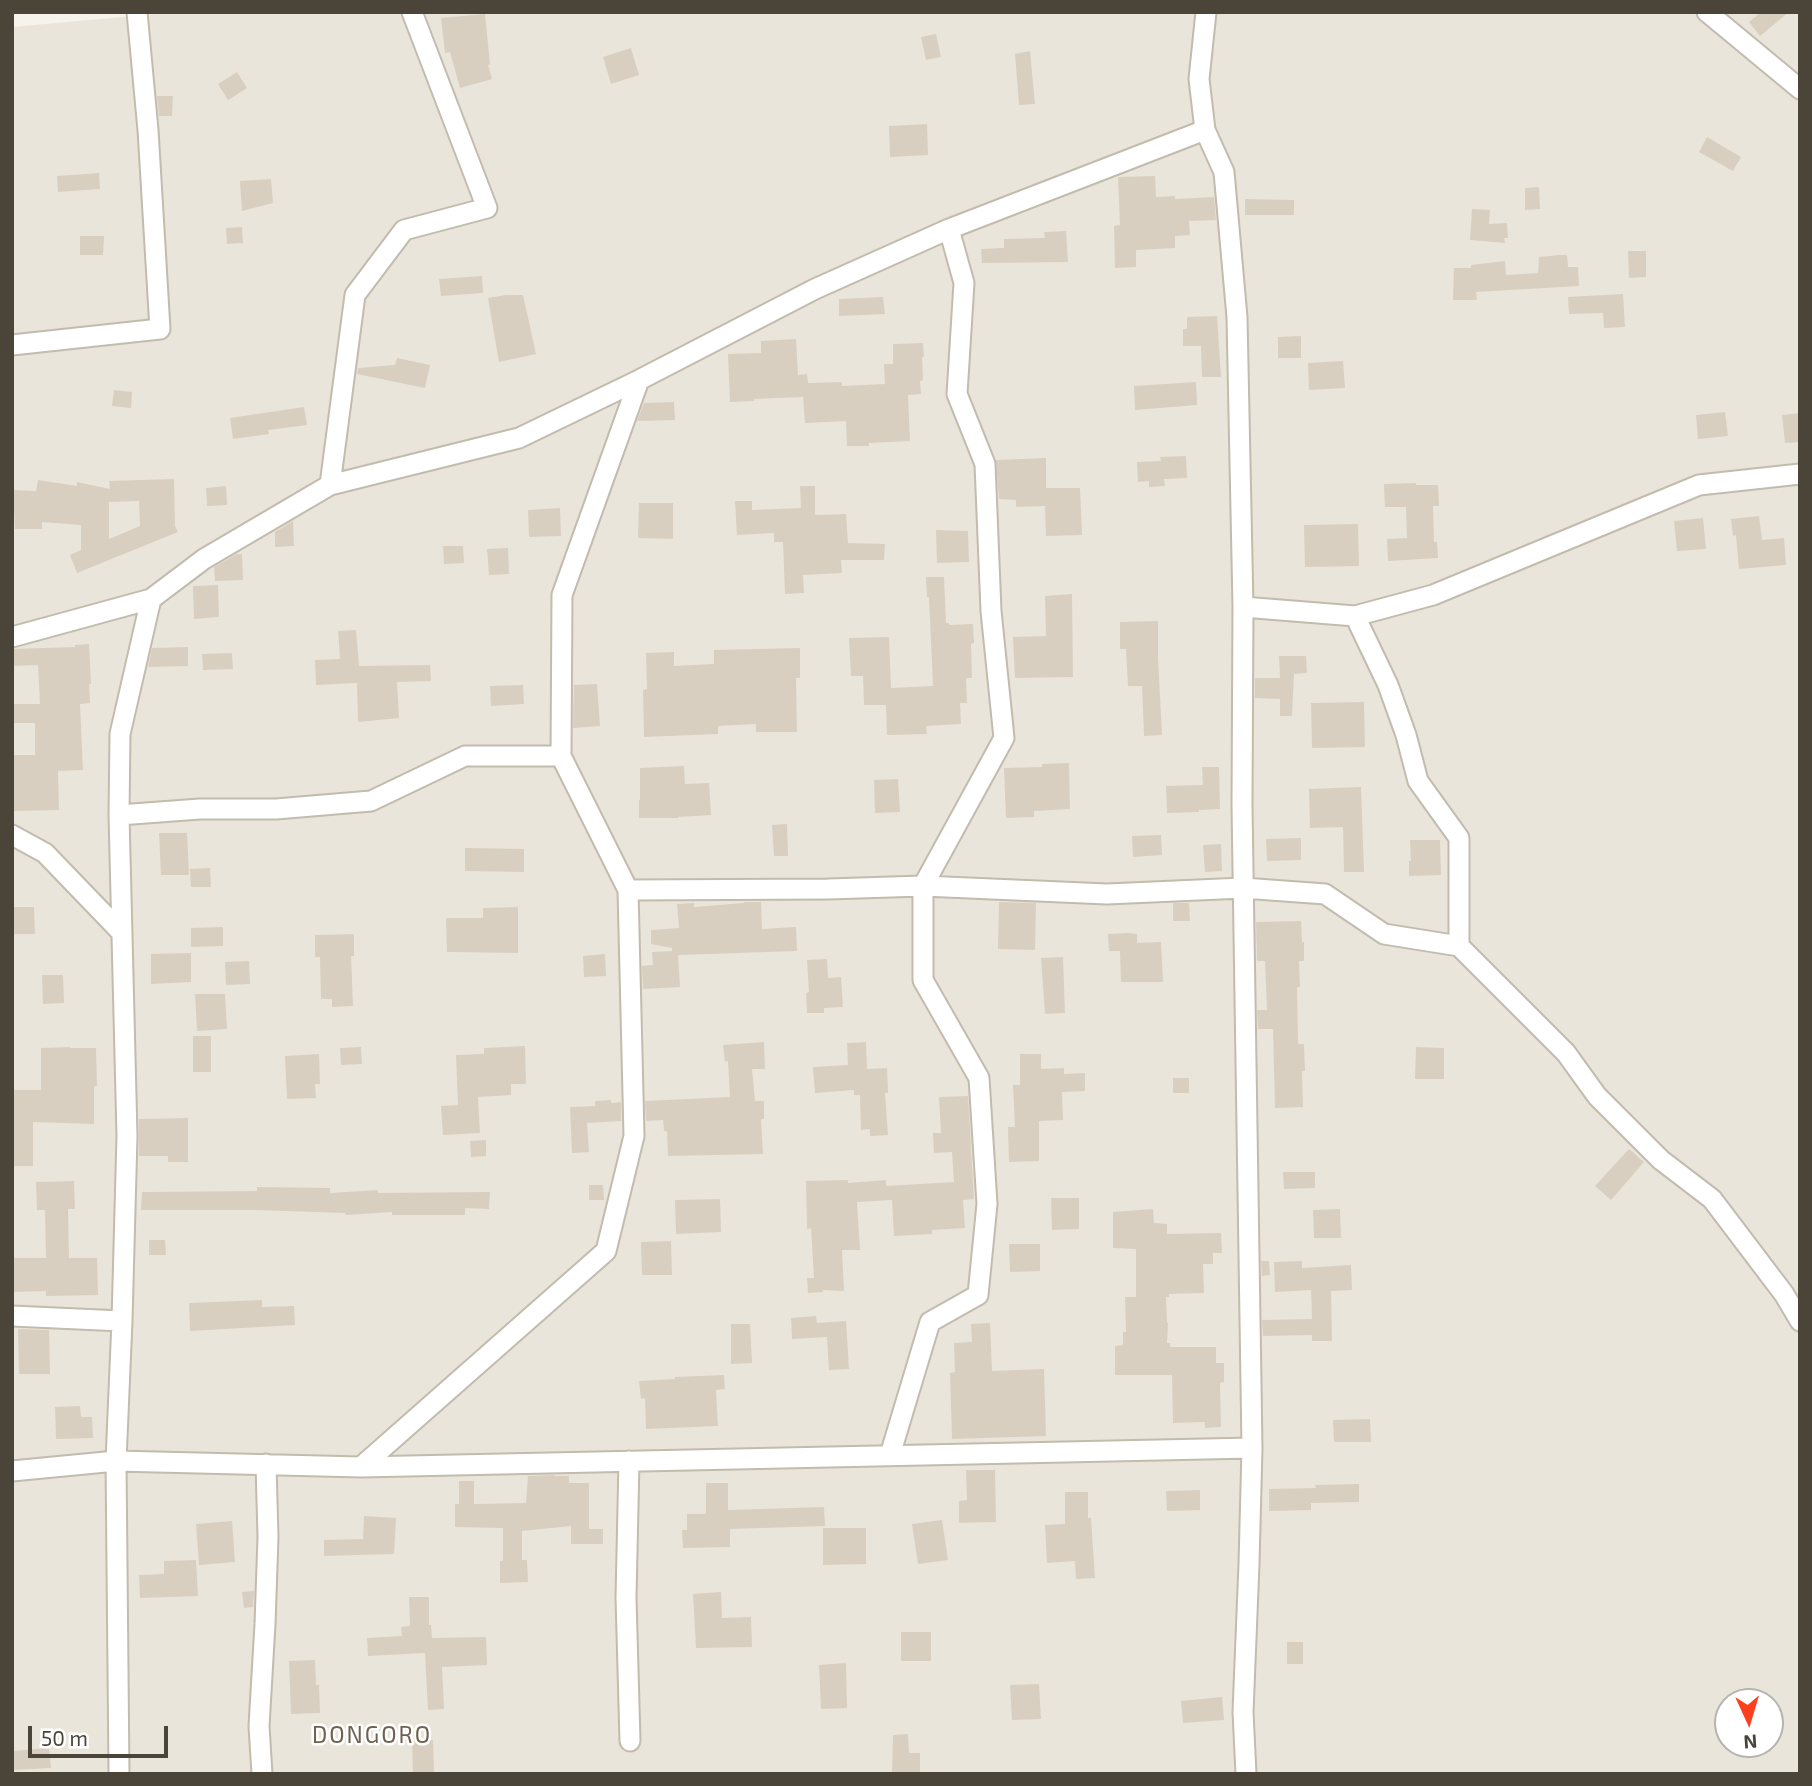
<!DOCTYPE html>
<style>
body{margin:0}
#map{position:relative;width:1812px;height:1786px;overflow:hidden;background:#f6f3ec;font-family:"Exo 2",sans-serif}
canvas{display:block}
.frame{position:absolute;inset:0;border:14px solid #4b4439;pointer-events:none}
.north{position:absolute;left:1714px;top:1688px;width:70px;height:70px;box-sizing:border-box;background:#fff;border:2px solid #b7b4b0;border-radius:50%;rotate:176deg;font-size:19px;font-weight:700;line-height:28px;text-align:center;color:#4b4439}
.north::after{content:'';display:block;margin:auto;width:24px;height:32px;background:#fc3f1d;clip-path:polygon(50% 0,100% 100%,50% 72%,0 100%)}
.scale{position:absolute;left:28px;top:1726px;width:140px;height:32px;box-sizing:border-box;border:4px solid #4b4439;border-top:0;padding-left:9px;font-size:21px;line-height:24px;white-space:nowrap;color:#4b4439;-webkit-text-stroke:5px #fff;paint-order:stroke}
</style>
<div id="map">
<canvas width="1812" height="1786"></canvas>
<div class="frame"></div>
<div class="north">N</div>
<div class="scale">50 m</div>
</div>
<script>
const c = document.querySelector('canvas').getContext('2d');
c.lineJoin = 'round';
function fill(path, color) { c.fillStyle = color; c.fill(path, 'evenodd'); }
function trace(path, color, width, dash) { c.strokeStyle = color; c.lineWidth = width; c.lineCap = dash ? 'butt' : 'round'; c.setLineDash(dash || []); c.stroke(path); }
function label(font, color, halo, rows, align = 'center') {
  c.font = font + ' "Exo 2",sans-serif'; c.lineWidth = 5; c.setLineDash([]); c.textBaseline = 'middle'; c.strokeStyle = halo; c.fillStyle = color; for (const [text, x, y, turn = 0] of rows) {
    c.save(); c.translate(x, y); c.rotate((+turn || 0) * Math.PI / 180); c.textAlign = isNaN(turn) ? turn : align; if (halo) c.strokeText(text, 0, 0); c.fillText(text, 0, 0); c.restore();
  }
}
const residential = new Path2D(`
 M177 12H1800V1774H12V27ZM1728 1702H1770V1744H1728Z`);
const building = new Path2D(`
 M1761 12H1789L1760 36 1749 22Z
 M485 14 490 64 488 65 492 79 460 88 450 52 445 53 441 18Z
 M936 34 941 57 926 60 921 37Z
 M631 48 639 75 611 84 603 57Z
 M1030 51 1035 104 1019 105 1015 54Z
 M237 72 247 88 228 100 218 84Z
 M157 96H173L172 116H159Z
 M927 124 928 155 890 157 889 126Z
 M1707 137 1741 157 1733 171 1699 152Z
 M99 173 100 189 58 192 57 176Z
 M1155 176 1156 197 1175 196V199L1214 197 1216 220 1189 221 1190 235 1175 236V248L1136 250V267L1115 268 1114 226 1120 225 1118 177Z
 M271 179 273 203 242 211 240 181Z
 M1539 187 1540 209 1525 210V188Z
 M1245 199 1294 200V215H1245Z
 M1472 209 1490 210 1489 224 1507 223 1508 238H1504L1505 243 1470 240Z
 M242 227 243 243 227 244 226 228Z
 M1066 231 1068 262 982 263 981 249 1004 248V239L1045 238 1044 232Z
 M80 236H104L103 255H80Z
 M1628 251H1646V277L1629 278Z
 M1560 255H1567L1568 267H1578L1579 286 1476 292 1477 300H1453L1454 268H1471V265L1505 261 1506 275 1538 273 1539 257Z
 M482 276 483 293 441 296 439 279Z
 M1623 294 1625 327 1604 328 1603 313 1569 314 1568 297Z
 M506 295H523L536 354 499 362 488 298Z
 M883 297 885 314 839 316V299Z
 M1217 316 1221 377H1202L1201 346H1183V329H1187V317Z
 M1301 336V358H1278V337Z
 M796 339 798 375 807 374 808 383 842 382V386L885 384 884 364H893V344L923 343 924 357H922L923 380 920 381 921 394 908 395 910 441 869 443V446H847L846 421 805 423 803 397 754 399V401L730 402 728 354 761 353V341Z
 M397 358 430 365 425 388 357 374 358 368 395 365Z
 M1343 361 1345 388 1309 390 1308 363Z
 M1196 382 1197 405 1135 410 1134 386Z
 M114 390 132 392 131 408 112 406Z
 M674 402 675 420 637 421 644 403Z
 M304 407 307 425 268 430 269 434 233 439 230 418Z
 M1725 412 1728 436 1698 439 1696 415Z
 M1800 413V442L1785 443 1782 415Z
 M1186 456 1187 478 1164 479 1165 486 1149 487V481L1138 482 1137 462 1161 461 1160 457Z
 M1046 458V488H1080L1082 535 1046 536 1045 506 1016 507V500L999 499 996 460Z
 M174 479 175 526 178 532 77 573 70 555 81 550V525L42 522V529H15L13 490 36 491 38 480 77 486V482L110 489 109 481ZM139 501 140 526 109 539V502Z
 M1416 483V485H1438L1439 506H1433L1434 542H1437L1438 558 1388 561 1387 539 1407 538 1406 507H1385L1384 484Z
 M226 486 227 505 207 506 206 488Z
 M800 486H815V515L846 514 848 543 885 544 884 560H841L842 573 803 575 804 593 785 594 783 542H774V533L737 535 735 501H752V510L801 508Z
 M639 503H673V539L638 538Z
 M560 508 561 536 529 537 528 510Z
 M1759 516 1762 540 1784 538 1786 565 1739 569 1736 535 1733 536 1731 519Z
 M1703 518 1706 549 1677 551 1674 521Z
 M293 521 294 546 275 547V532Z
 M1358 524 1359 566 1305 567 1304 525Z
 M936 530 968 531 969 562 937 563Z
 M443 546H463L464 563 444 564Z
 M508 548 509 574 489 575 487 549Z
 M237 554H242L243 580 215 581 214 567Z
 M926 577H944L946 623H949V625L973 624 974 643 971 644 972 678H966L967 703H960L961 724 926 726 927 734 887 735 886 705H864L863 676H851L849 638 889 637 891 688 933 686 929 597H927Z
 M218 585 219 617 194 619 193 586Z
 M1072 594 1073 677 1015 678 1013 637 1046 636 1045 596Z
 M1158 621V657L1162 735 1144 736 1142 686H1128L1126 649H1120V622Z
 M356 630 359 666 430 665 431 681 397 682 399 718 358 722 357 683 316 685 315 660 340 659 338 631Z
 M89 644 91 684H89L90 703 80 704 83 770 58 771 59 810 12 811V755H35V723H12V704H40L38 665 12 666V649L75 647V645Z
 M188 647V666L148 667 152 648Z
 M800 648V678H796L797 732H756V724L718 726V734L644 737 643 690 647 689 646 653 674 652V666L714 664V650Z
 M232 653 233 669 203 670 202 654Z
 M1279 656H1306L1307 673 1294 674 1292 716H1280V699L1255 698V678H1280Z
 M597 684 600 726 573 728 574 685Z
 M523 685 524 704 491 706 490 686Z
 M1364 702 1365 747 1312 748 1311 703Z
 M1069 763 1070 809 1034 811V817L1006 818 1004 768 1042 767V764Z
 M684 766 685 784 709 783 711 815 678 817V818H639V800H640V768Z
 M1202 767H1219L1220 809 1199 810V812L1167 813 1166 786 1203 785Z
 M898 779 900 812 875 813 874 780Z
 M1361 787 1364 872H1344L1343 827 1310 828 1309 789Z
 M787 824 788 856H774L772 825Z
 M159 833H187L189 875H161Z
 M1161 835 1162 855 1133 857 1132 836Z
 M1301 838V860L1267 861 1266 839Z
 M1410 840H1440L1441 875 1409 876V861H1411Z
 M1221 844 1222 871 1205 872 1203 845Z
 M465 848 524 849V872L465 871Z
 M210 868 211 887H191L190 869Z
 M744 902H761L762 929 796 927 797 951 678 955 680 987 643 989 642 966 653 965 652 952 672 951V948L651 944V930L679 928 677 904 694 903V907L744 903Z
 M999 902 1036 903 1035 950 998 949Z
 M1173 903H1189L1190 921H1173Z
 M12 907H34L35 934H12Z
 M518 907V953L447 952 446 918H483V908Z
 M1301 921 1302 942H1304V961H1299L1300 987H1297L1298 1044H1304L1305 1071H1302L1303 1107 1275 1108 1273 1029H1258L1257 1010H1267L1265 961H1257L1256 922Z
 M223 927V946L191 947V928Z
 M1129 933 1137 934V943L1161 942 1163 982H1121L1120 951H1109L1108 934Z
 M354 934V956H351L353 1006 332 1007V999H321L320 957H315V935Z
 M191 953V982L151 984V954Z
 M605 954 606 976 584 977 583 956Z
 M1063 957 1065 1013 1045 1014 1041 958Z
 M827 959 828 978 841 977 843 1007 824 1008V1013H807L806 993 809 992 807 960Z
 M249 961 250 984 226 985 225 962Z
 M42 975H63L64 1003 43 1004Z
 M195 994H225L227 1029 197 1031Z
 M193 1036H211V1072H193Z
 M764 1042 765 1069H752L755 1101H764V1119H761L763 1154 668 1156 667 1131H664L663 1120 646 1121 645 1101 730 1097 728 1061 725 1062 723 1045Z
 M866 1042 867 1069 887 1068 888 1093H885L888 1135 870 1136V1129L861 1130 860 1095H854V1090L815 1093 813 1067 848 1065 847 1043Z
 M525 1046 526 1084H511V1095L478 1097 480 1133 443 1135 441 1106 458 1105 456 1055 484 1054V1048Z
 M70 1047V1048H96L97 1086H94V1124L33 1122V1166H12V1090H41V1048Z
 M361 1047 362 1064 341 1065 340 1048Z
 M1416 1047 1444 1048V1079H1415Z
 M319 1054 320 1084H315L316 1098 287 1099 285 1056Z
 M1020 1054H1041V1069L1064 1068V1074L1085 1073V1091L1062 1092 1063 1120 1039 1121V1161L1009 1162 1008 1127H1015L1013 1085H1020Z
 M1173 1078H1189V1093H1173Z
 M968 1096 974 1199 963 1200 965 1228 932 1230V1234L894 1236 892 1200 857 1202 860 1250H842L844 1291 822 1290 823 1292 808 1293 807 1278H814L811 1228 807 1229 806 1181 848 1180V1183L886 1180V1186L954 1182 952 1152 934 1153 933 1133H941L939 1097Z
 M611 1100V1103L621 1102V1121L587 1123 589 1152 572 1153 570 1107 595 1106V1101Z
 M188 1118V1162H168V1156H139V1119Z
 M486 1140V1156L471 1157 470 1141Z
 M1629 1149 1644 1162 1611 1200 1595 1186Z
 M1283 1172H1315V1188L1284 1189Z
 M74 1181 75 1209H68L69 1258H97L98 1295 46 1296V1291L12 1292V1258H46L45 1210H37L36 1182Z
 M589 1185H603L604 1200H589Z
 M257 1187 330 1188V1193L378 1190V1193L490 1192 489 1209 465 1208V1215H392V1212L346 1215 345 1213 256 1210H141L142 1192 257 1191Z
 M1051 1198H1079V1229L1052 1230Z
 M720 1199 721 1232 676 1234 675 1200Z
 M1153 1209 1154 1223 1167 1224V1234L1221 1233 1222 1253H1213V1264H1203L1204 1293 1169 1294V1297H1166L1167 1323H1168L1167 1343H1170V1347H1216V1363H1224V1382L1220 1383 1221 1427 1205 1428V1422L1173 1423 1172 1375H1115V1346L1123 1345V1332H1126L1125 1297H1136V1249L1113 1248V1212Z
 M1340 1209 1341 1238H1314L1313 1210Z
 M149 1240H165L166 1255H149Z
 M671 1241 672 1275H642L641 1242Z
 M1009 1244H1040V1271L1010 1272Z
 M1261 1261H1269L1270 1275 1262 1276Z
 M1302 1261V1268L1351 1265 1352 1290 1331 1291 1332 1341H1312V1335L1263 1336 1262 1320 1312 1319 1311 1290 1275 1292 1274 1262Z
 M262 1300V1307L294 1306 295 1325 190 1331 189 1303Z
 M816 1316 817 1323 846 1321 849 1369 829 1370 827 1337 792 1339 791 1318Z
 M990 1323 992 1371 1044 1369 1046 1436 952 1439 950 1373 955 1372 954 1343 972 1342 971 1324Z
 M731 1324H750L752 1363 731 1364Z
 M18 1329 49 1330 50 1374H19Z
 M724 1375 725 1389 716 1390 718 1426 646 1429 645 1398 641 1399 639 1381 675 1379V1377Z
 M80 1406 81 1417H92L93 1438 56 1439 55 1407Z
 M1370 1419 1371 1442H1334L1333 1420Z
 M966 1470H995L996 1522 959 1523V1501L967 1500Z
 M554 1475V1476H569V1483H589V1529H603V1544H571V1526L522 1531V1560H527L528 1582 500 1583V1561H503V1528L455 1527V1504H459V1481H474V1504L526 1503 528 1476Z
 M706 1483H728V1510L824 1507 825 1526 730 1529V1547L683 1548 682 1530H687V1514H706Z
 M1359 1484V1502L1311 1503V1510L1269 1511V1489L1316 1488 1315 1485Z
 M1200 1490V1510L1167 1511 1166 1491Z
 M1065 1492H1088V1518H1091L1095 1578 1076 1579 1075 1561 1047 1563 1045 1525 1065 1524Z
 M364 1516 396 1518 394 1554 324 1556V1540L363 1539Z
 M942 1520 948 1560 918 1564 912 1524Z
 M232 1521 235 1562 199 1565 196 1524Z
 M823 1528H866V1564L823 1565Z
 M196 1560 198 1596 140 1598 139 1575 164 1574V1561Z
 M254 1591 253 1607 244 1608 242 1592Z
 M721 1592 722 1618 751 1617 752 1647 696 1648 693 1594Z
 M409 1597H429V1625H431L432 1638 486 1637 487 1665 442 1667 444 1709 428 1710 425 1653 368 1656 367 1638 402 1636 401 1627 410 1626Z
 M901 1632H931V1661H901Z
 M1287 1642H1303V1664H1287Z
 M315 1660 316 1685H319L320 1713 291 1714 289 1661Z
 M846 1663 847 1708 821 1709 819 1665Z
 M1039 1684 1041 1719 1012 1720 1010 1685Z
 M1222 1697 1224 1720 1183 1723 1181 1701Z
 M908 1734 909 1753H920V1774H892L893 1735Z
 M412 1740H433L434 1774H413Z
 M49 1748 51 1768 12 1770V1751Z`);
const minor = new Path2D(`
 M1206 12 1199 79 1205 130 1224 172 1237 317 1243 607 1355 616 1388 685 1406 735 1418 781 1459 838V946L1566 1053 1597 1096 1661 1160 1712 1199 1784 1294 1800 1321
 M1707 12 1800 89
 M12 345 160 329 148 130 137 12
 M330 485 355 295 404 230 487 208 412 12
 M1355 616 1433 595 1699 485 1800 474
 M12 637 151 599 204 559 330 485 519 438 639 380 815 289 949 229 1205 130
 M119 815 200 809H276L371 801 465 756H561
 M12 835 45 853 122 933
 M628 890 828 889 923 886 1107 894 1243 888 1325 894 1384 934 1459 946
 M12 1316 122 1321
 M890 1455 930 1322 978 1295 987 1204 979 1078 923 980V886L1004 738 991 611 985 464 957 394 964 283 949 229
 M629 1461 626 1598 630 1741
 M361 1467 606 1251 634 1136 628 890 561 756 562 595 639 380
 M12 1471 116 1461 361 1467 1252 1448 1242 805 1243 607
 M119 1774 116 1461 122 1321 127 1136 119 815 120 734 151 599
 M262 1774 259 1726 265 1624 268 1537 266 1464
 M1246 1774 1243 1712 1249 1564 1252 1448`);
const quarterNames = [
 ["DONGORO",372,1735]
];
fill(residential, '#eae5da');
fill(building, '#d8cfc1');
trace(minor, '#c2bbae', 23);
trace(minor, '#fff', 19);
c.letterSpacing = '2px';
label('23px', '#6e6250', '#fff', quarterNames);
c.letterSpacing = '0px';
</script>
